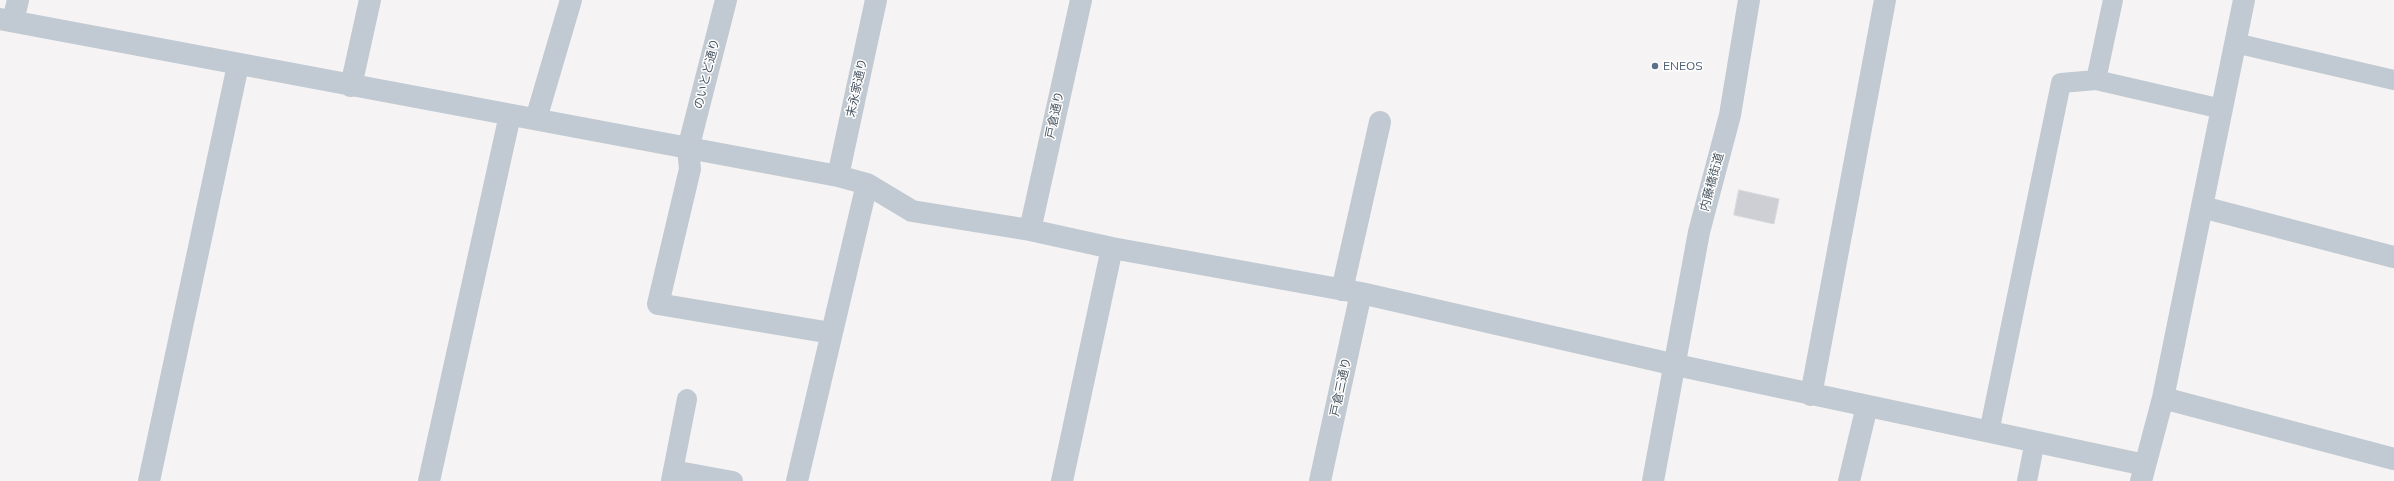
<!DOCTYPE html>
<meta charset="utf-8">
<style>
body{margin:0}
canvas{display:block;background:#f5f3f3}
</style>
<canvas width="2394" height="481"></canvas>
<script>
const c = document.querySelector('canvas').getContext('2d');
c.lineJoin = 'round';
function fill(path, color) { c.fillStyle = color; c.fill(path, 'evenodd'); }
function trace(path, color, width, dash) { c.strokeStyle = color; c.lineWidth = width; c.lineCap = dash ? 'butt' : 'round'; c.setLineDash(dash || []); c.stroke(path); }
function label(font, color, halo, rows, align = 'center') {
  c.font = font + ' Mulish,"Noto Sans JP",sans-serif'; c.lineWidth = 3; c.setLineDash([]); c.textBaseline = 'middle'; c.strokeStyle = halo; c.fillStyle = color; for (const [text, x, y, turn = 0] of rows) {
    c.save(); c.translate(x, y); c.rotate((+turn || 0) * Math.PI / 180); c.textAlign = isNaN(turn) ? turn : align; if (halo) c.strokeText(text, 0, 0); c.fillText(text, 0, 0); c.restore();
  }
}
const building = new Path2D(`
 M1739 190 1779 199 1774 224 1734 215Z`);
const service = new Path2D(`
 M2235 43 2394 80
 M2096 80 2113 0
 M1989 432 2061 83 2096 80 2222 109
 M673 470 733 481
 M671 481 687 399
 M2027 481 2035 441`);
const minor = new Path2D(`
 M726 0 688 149 690 169 658 304 831 333
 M0 19 838 176 867 184 912 211 1030 230 1112 248 1361 293 1676 365 2145 465
 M13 21 18 0
 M351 86 370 0
 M536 119 571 0
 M838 176 876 0
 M2202 207 2394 257
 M1030 230 1081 0
 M1342 290 1380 122
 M1811 395 1885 0
 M2163 398 2394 459
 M149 481 238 65
 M429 481 510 115
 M797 481 867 184
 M1062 481 1112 248
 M1320 481 1361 293
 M1849 481 1867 406
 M2141 481 2163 398 2244 0`);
const tertiary = new Path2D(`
 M1653 481 1699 232 1730 115 1749 0`);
const markers = [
 [1655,66,4,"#5c6f8a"]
];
const serviceNames = [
 ["ENEOS",1663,66]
];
const streetNames = [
 ["のいとど通り",707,74,-76],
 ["末永家通り",857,88,-78],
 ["戸倉通り",1055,115,-78],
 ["内藤橋街道",1712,182,-75],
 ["戸倉三通り",1341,387,-78]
];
fill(building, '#cdcfd5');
trace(building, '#d7d9de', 1);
trace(service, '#c1cad2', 20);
trace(minor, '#c1cad2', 22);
trace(tertiary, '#c1cad2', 22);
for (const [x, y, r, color] of markers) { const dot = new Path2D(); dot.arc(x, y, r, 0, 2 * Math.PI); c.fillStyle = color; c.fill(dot); trace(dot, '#fff', 1.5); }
label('12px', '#4e5e75', '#fff', serviceNames, 'left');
label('12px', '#4a5661', '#fff', streetNames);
</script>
